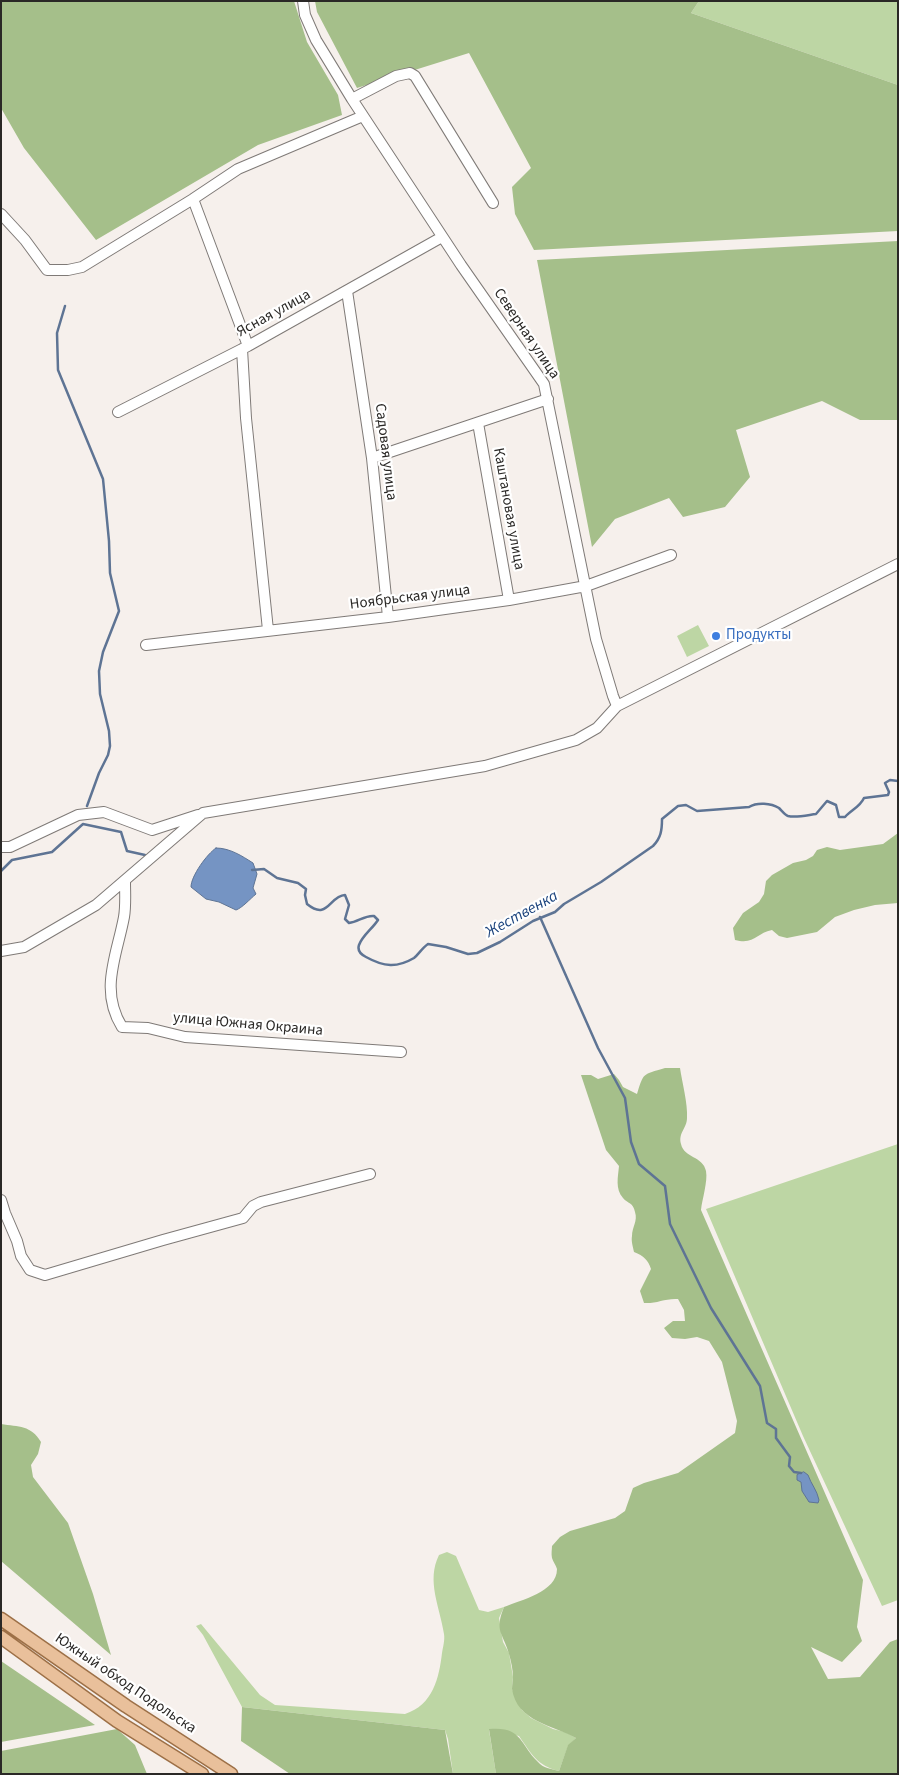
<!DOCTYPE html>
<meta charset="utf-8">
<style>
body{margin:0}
#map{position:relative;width:899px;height:1775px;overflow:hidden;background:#f6f0ec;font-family:"Source Sans 3",sans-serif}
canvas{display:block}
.frame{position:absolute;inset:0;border:2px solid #2a2826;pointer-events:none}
</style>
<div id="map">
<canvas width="899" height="1775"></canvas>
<div class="frame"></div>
</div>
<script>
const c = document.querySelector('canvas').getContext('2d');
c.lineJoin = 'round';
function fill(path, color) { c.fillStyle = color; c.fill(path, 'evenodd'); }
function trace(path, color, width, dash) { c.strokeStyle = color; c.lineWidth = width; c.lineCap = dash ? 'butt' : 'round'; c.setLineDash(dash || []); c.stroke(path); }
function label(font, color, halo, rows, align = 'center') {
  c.font = font + ' "Source Sans 3",sans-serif'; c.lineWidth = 4.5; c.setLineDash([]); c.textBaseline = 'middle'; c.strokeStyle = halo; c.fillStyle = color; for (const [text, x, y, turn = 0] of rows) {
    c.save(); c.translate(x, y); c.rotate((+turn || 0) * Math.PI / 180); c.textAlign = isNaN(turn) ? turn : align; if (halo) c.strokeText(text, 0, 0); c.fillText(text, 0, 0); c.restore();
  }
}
const green = new Path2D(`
 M699 1H898V85L691 13Z
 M698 625 709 646 687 657 677 636Z
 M898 1144V1600L882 1606 803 1436 706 1209Z
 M447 1552 456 1556 479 1610 488 1612 504 1607 499 1618 503 1642 509 1653 513 1677 512 1689 522 1710 531 1718 553 1729 565 1732 576 1738 568 1746 559 1771C537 1766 531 1753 519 1736L489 1730 496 1774H453L448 1739 445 1730 242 1707 203 1635 196 1626 201 1624 260 1695 275 1705 405 1714C433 1705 439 1678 442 1653 443 1647 445 1640 444 1634 440 1607 426 1581 439 1555Z`);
const forest = new Path2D(`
 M1 1H294L307 42 338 95 342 115 258 145 96 240 24 148 1 108Z
 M315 1H699L691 13 898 85V231L534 250 515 214 512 187 531 168 469 53 357 88 317 12Z
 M898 241V420H860L822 401 736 430 750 477 725 507 683 517 669 498 615 519 592 547 537 260Z
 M898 833V903L875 905 854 910 835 917 817 932 787 938 779 936 772 930C756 933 755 945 735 940L733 928 743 913 759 902 764 894 766 881 772 875 793 863 806 860 813 856 817 850 827 847 840 850 883 844Z
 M665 1068H680C682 1082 688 1104 687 1118 687 1128 678 1133 681 1144 684 1158 703 1156 706 1171 708 1181 702 1200 701 1210L863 1580 857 1627 862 1641 842 1662 811 1647 828 1679 860 1677 890 1642 898 1639V1774H496L489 1729C522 1726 519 1743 538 1762 543 1768 551 1769 559 1771L568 1745 576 1738C553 1725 517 1722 512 1689 512 1685 513 1681 513 1677 513 1670 511 1661 509 1654 503 1632 494 1632 504 1607 521 1600 557 1592 557 1569 556 1565 553 1562 552 1558 551 1554 552 1549 552 1546L560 1537 570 1531 615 1518 625 1511 633 1488 644 1483 678 1473 735 1433 737 1421 722 1362 709 1341 697 1337 685 1339 672 1338 664 1328 673 1321H685L684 1310 678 1299C665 1298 656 1304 644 1303L640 1291 651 1269C648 1260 644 1256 634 1252 633 1247 631 1241 632 1236 632 1227 638 1221 635 1212 633 1202 628 1204 623 1198 615 1189 618 1177 619 1166L606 1150 581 1075H591L598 1079 614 1074 619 1080 623 1087 637 1094C644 1072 642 1075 665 1068Z
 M1 1424C19 1427 31 1425 41 1442L38 1454 31 1465 33 1477 68 1523 93 1594 111 1655 1 1561Z
 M1 1661 95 1725 1 1742Z
 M242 1707 445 1730 453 1774H290L241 1741Z
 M117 1729 135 1745 147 1774H1V1751Z`);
const water = new Path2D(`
 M216 848C230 848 242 856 253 863L257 874 253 888 256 894C250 899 242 908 236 910L219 902 206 899 191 887C191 876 207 854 216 848Z
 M804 1472 808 1475C811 1484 817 1490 819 1500L818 1503 809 1502 802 1491 801 1482 797 1480V1475Z`);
const stream = new Path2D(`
 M65 306 57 333 58 370 103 479 109 541 110 573 119 611 103 652 99 671 100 694 109 731 110 746 108 755 99 773 87 806
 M252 870 264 869 277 878 298 883 306 889 305 895 307 904C328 921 329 896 345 895L349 905 345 919 349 923C358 922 365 915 374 916L378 920C373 928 362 936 359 945 357 951 362 955 366 957 384 967 397 968 414 958 419 954 422 948 428 944L446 947 468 954 477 953 500 942 533 921 555 912 564 904 601 882 653 846C661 838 662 830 662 819L678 806 686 805 697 811 749 807C757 802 771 803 779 808 782 811 785 815 788 816 796 818 808 815 816 814L827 801 836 805 839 817H845C851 810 860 807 864 798L888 795 889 792 885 783 890 780 898 781
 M1 871 12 860 52 852 83 824 121 832 127 851 145 855
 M540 917 598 1048 625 1098 631 1142 639 1164 665 1186 670 1224 711 1308 760 1386 767 1423 776 1429V1438L790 1457 789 1466 794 1472 801 1473`);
const minor = new Path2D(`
 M303 1 305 15 316 40 352 99 461 265 544 384 596 639 613 696 617 706
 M352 99 396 76 410 73 415 76 493 203
 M193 199 248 346
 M1 214 25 240 47 270H68L82 267 193 199 238 169 363 116
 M347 291 372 458 388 617
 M242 349 246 418 268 630
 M118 412 248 346 442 237
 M478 423 509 600
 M372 458 548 399
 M146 645 388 617 509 600 586 586 671 555
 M1 847H10L78 815 104 812 152 830 198 815
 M125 881C125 893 126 905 124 917 117 955 99 990 122 1027L148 1028 185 1037 401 1052
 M1 951 24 947 96 905 203 813 485 766 576 740 597 728 617 706 898 564
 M1 1200 5 1213 17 1241 21 1256 30 1270 45 1275 163 1240 243 1218 253 1206 261 1202 370 1174`);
const major = new Path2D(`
 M1 1619 126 1706 231 1774
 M1 1637 117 1721 202 1774`);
const markers = [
 [716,636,5,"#3f7fe0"]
];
const streetNames = [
 ["Ясная улица",274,314,-29],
 ["Северная улица",526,334,56],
 ["Садовая улица",385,452,83],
 ["Каштановая улица",508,509,80],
 ["Ноябрьская улица",410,598,-7],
 ["улица Южная Окраина",248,1025,5],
 ["Южный обход Подольска",125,1684,34]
];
const shopNames = [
 ["Продукты",726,636]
];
const waterNames = [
 ["Жественка",522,915,-29]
];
fill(green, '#bdd6a4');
fill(forest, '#a5bf8a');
fill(water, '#7594c3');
trace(water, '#5e7494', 1);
trace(stream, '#5e7494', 2.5);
trace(minor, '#7f7a77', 12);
trace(major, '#9d7047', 15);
trace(minor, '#fff', 10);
trace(major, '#e9c09b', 12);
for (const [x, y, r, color] of markers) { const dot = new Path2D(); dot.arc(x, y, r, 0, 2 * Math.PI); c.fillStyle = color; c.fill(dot); trace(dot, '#fff', 2); }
label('15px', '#2a2826', '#fff', streetNames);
label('15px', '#366cbe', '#fff', shopNames, 'left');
label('italic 16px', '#1b437d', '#fff', waterNames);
</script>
